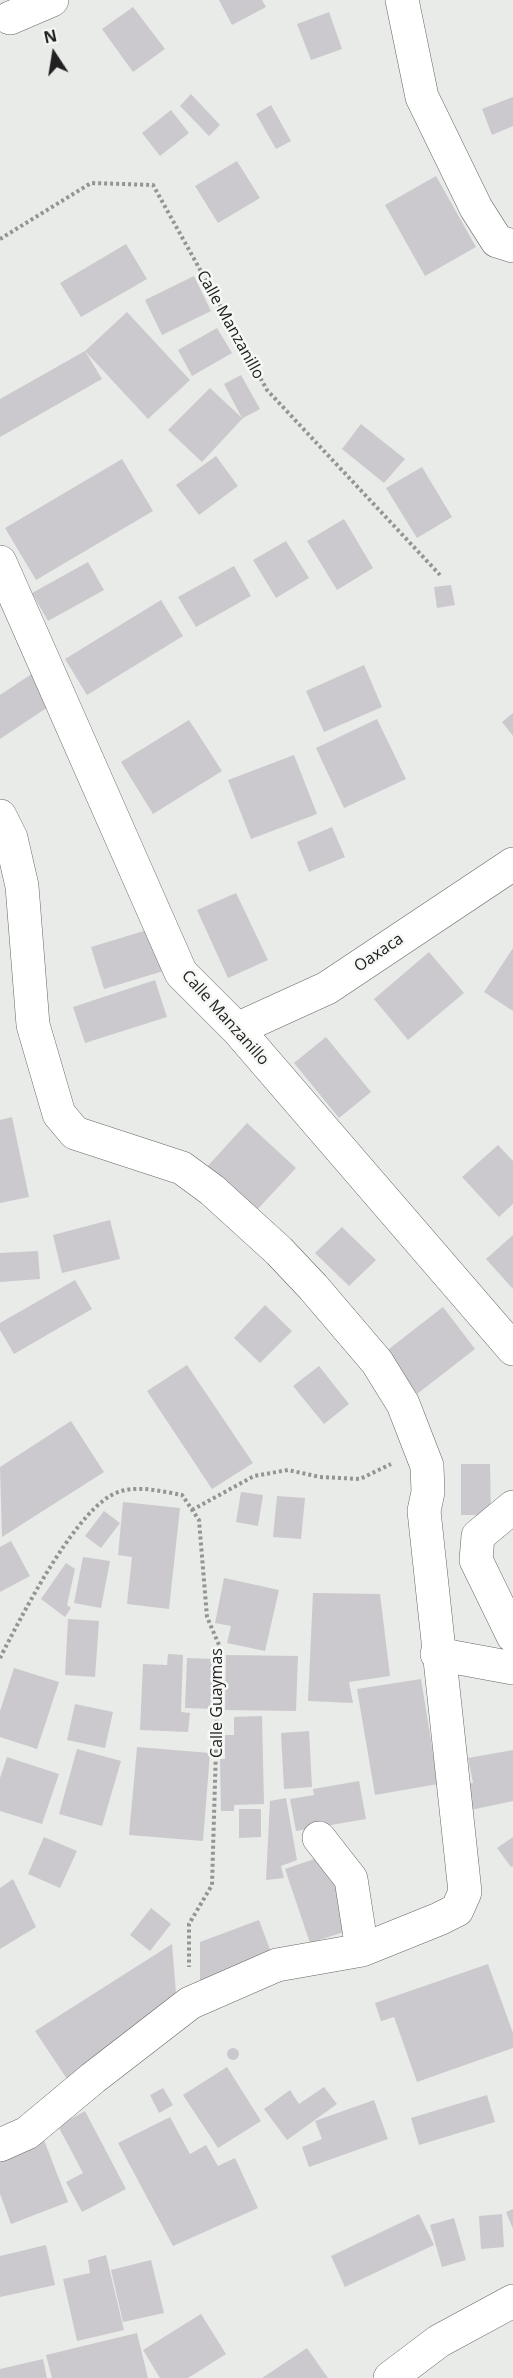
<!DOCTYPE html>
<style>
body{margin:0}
#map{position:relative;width:513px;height:2378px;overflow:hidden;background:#e8ebe7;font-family:"Open Sans",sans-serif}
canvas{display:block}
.north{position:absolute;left:24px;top:24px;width:60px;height:60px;-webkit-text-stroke:4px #f5f8f4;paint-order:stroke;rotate:348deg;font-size:16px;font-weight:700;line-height:24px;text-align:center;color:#202120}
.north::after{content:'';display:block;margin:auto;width:21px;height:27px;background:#202120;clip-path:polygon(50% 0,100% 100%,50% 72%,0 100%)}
</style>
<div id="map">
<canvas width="513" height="2378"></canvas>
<div class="north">N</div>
</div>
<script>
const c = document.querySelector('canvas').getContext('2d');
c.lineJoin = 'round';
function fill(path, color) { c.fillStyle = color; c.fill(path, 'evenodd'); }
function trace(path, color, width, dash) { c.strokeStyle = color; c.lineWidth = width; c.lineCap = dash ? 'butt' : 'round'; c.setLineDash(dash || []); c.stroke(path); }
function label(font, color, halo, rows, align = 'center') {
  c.font = font + ' "Open Sans",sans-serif'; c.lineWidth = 5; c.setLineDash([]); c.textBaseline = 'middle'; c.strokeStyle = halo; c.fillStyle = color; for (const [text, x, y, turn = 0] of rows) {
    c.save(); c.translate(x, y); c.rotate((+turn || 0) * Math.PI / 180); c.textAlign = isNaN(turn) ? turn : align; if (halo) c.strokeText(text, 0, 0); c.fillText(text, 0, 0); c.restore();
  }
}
const building = new Path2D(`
 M219 0H262L266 7 232 25Z
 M133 7 165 49 133 72 102 29Z
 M329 12 342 49 311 60 297 24Z
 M191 94 220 125 209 136 180 106Z
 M513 97V126L492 135 482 109Z
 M271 105 291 141 276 149 256 114Z
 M171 110 189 133 160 156 142 133Z
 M237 161 260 198 218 223 195 186Z
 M436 176 476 247 425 276 385 205Z
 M126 244 147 279 81 317 60 283Z
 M194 276 211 311 162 335 145 300Z
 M127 312 190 380 148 419 85 351 102 379 0 437V399L85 351Z
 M217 328 232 353 192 376 178 350Z
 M241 375 260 409 243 418 202 462 168 430 210 388 242 418 224 384Z
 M361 424 405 459 384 483 342 449Z
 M216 456 238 486 199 515 176 485Z
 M122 459 153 511 36 580 5 528Z
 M422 467 452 517 417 538 386 488Z
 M344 519 373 568 337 590 307 541Z
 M286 541 309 578 276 598 253 560Z
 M88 562 104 590 48 621 32 593Z
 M234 566 251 596 196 627 178 597Z
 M451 585 455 605 437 608 434 587Z
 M161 600 183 636 87 695 65 659Z
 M364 665 382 707 324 732 306 691Z
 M33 673 54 703 0 739V695Z
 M513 713V736L502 722Z
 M377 719 406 779 344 808 316 748Z
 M189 720 222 771 153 814 121 762Z
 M294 755 317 814 251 839 228 780Z
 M332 827 345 857 309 872 297 842Z
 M236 893 268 960 228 978 197 910Z
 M157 927 170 969 104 989 91 947Z
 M513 948V1011L484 992Z
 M429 952 464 993 408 1040 374 999Z
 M155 980 167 1017 85 1043 73 1007Z
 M326 1037 371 1092 339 1118 294 1063Z
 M12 1117 29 1197 0 1203V1120Z
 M247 1123 296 1168 254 1213 205 1169Z
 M498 1145 513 1161V1204L499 1217 462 1177Z
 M110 1220 120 1259 62 1273 53 1235Z
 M342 1227 376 1260 349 1286 315 1253Z
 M513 1235V1289L486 1259Z
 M38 1251 40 1279 0 1282V1253Z
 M75 1280 92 1309 14 1354 0 1330V1323Z
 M265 1305 292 1331 260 1363 234 1338Z
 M443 1307 475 1349 417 1394 385 1352Z
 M187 1365 253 1463 212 1489 147 1391Z
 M319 1366 349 1404 324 1424 293 1386Z
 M71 1421 104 1472 2 1537 0 1467Z
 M461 1464H490L491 1515H461Z
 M241 1492 263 1495 258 1526 236 1522Z
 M277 1496 305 1498 301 1539 273 1537Z
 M123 1502 180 1508 169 1609 127 1604 132 1557 118 1555Z
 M104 1511 120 1523 101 1548 85 1536Z
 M11 1541 30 1576 0 1592V1547Z
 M83 1557 110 1561 101 1608 74 1603Z
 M66 1563 75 1569 67 1605 71 1608 65 1617 41 1599Z
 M224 1578 279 1590 265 1651 227 1643 231 1626 215 1623Z
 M313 1593 380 1594 390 1676 349 1682 353 1703 308 1701Z
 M68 1619 99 1621 95 1677 65 1675Z
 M168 1654 183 1655 181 1712 190 1713 188 1732 140 1730 143 1664 167 1665Z
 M226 1655 298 1656 296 1711 225 1710Z
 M187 1658 215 1659 214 1709 185 1708Z
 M14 1668 59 1682 37 1749 0 1737V1711Z
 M421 1679 438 1784 375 1795 357 1689Z
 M75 1704 113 1712 105 1748 67 1740Z
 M262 1716 264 1804 234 1805V1811H221L220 1759H225V1735H234V1717Z
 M309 1731 312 1787 284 1789 281 1733Z
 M137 1747 210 1753 203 1841 129 1835Z
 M77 1749 121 1761 102 1826 59 1814Z
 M513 1750V1801L461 1812 457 1786 473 1783 468 1758Z
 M7 1757 59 1774 42 1824 0 1811V1778Z
 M359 1781 366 1819 296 1831 290 1799 314 1795 313 1789Z
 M286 1798 297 1860 281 1866 284 1878 266 1880 270 1801Z
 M239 1809H261V1837L239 1838Z
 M44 1837 77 1851 60 1888 28 1874Z
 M513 1837V1866L511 1867 497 1848Z
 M326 1855 350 1930 310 1943 285 1869Z
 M13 1879 36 1927 0 1949V1888Z
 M151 1908 171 1924 150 1951 130 1935Z
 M259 1920 275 1963 200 1992V1942Z
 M172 1944 177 2006 69 2082 35 2031Z
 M488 1964 513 2033V2048L417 2082 394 2017 381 2021 375 2003Z
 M227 2054a6 6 0 1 1 12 0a6 6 0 1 1-12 0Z
 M227 2067 261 2121 218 2148 183 2095Z
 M324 2087 337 2104 287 2140 264 2109 290 2090 299 2104Z
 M163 2088 173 2105 159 2113 150 2095Z
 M487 2095 495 2122 419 2145 411 2118Z
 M374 2100 388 2139 309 2167 302 2147 322 2139 315 2121Z
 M85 2111 126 2189 82 2212 66 2182 83 2173 58 2126Z
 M170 2117 190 2154 206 2145 218 2166 235 2158 258 2208 173 2246 118 2143Z
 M44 2140 68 2202 11 2224 0 2194V2157Z
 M513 2209V2229L506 2212Z
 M419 2214 434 2245 345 2287 331 2256Z
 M502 2214 504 2247 481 2249 479 2216Z
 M454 2218 466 2260 442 2267 430 2225Z
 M46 2245 55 2285 0 2297V2256Z
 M106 2255 124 2330 77 2341 63 2279 90 2273 88 2260Z
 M151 2260 164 2313 123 2322 111 2270Z
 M201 2314 226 2354 188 2378H160L143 2350Z
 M137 2333 148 2378H52L46 2355Z
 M307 2348 328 2378H262Z
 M43 2359 47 2378H0V2369Z`);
const path = new Path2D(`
 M0 239 91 183 153 185 267 390 440 575
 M192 1510 254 1476 288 1470 320 1477 360 1479 391 1464
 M0 1658C21 1617 71 1519 110 1496 131 1483 160 1491 182 1495L199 1520 207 1617 219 1645 212 1885 189 1924V1967`);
const street = new Path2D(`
 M402 0 422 97 476 208 497 241 513 246
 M10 18 52 0
 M0 562 181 973 237 1029 513 1349
 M0 816 11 838 22 886 33 1025 59 1114 75 1133 182 1168 212 1190 279 1251 313 1287 377 1362 403 1404 427 1466 428 1492 424 1511 465 1892 457 1910 439 1919 362 1950 277 1965 190 2003 93 2078 27 2133 0 2145
 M237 1029 327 988 513 864
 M513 1507 478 1536 476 1560 513 1636
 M437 1654 513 1668
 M319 1838 351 1879 362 1950
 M390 2378 439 2341 513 2301`);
const streetNames = [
 ["Calle Manzanillo",230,325,61],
 ["Oaxaca",379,953,-34],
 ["Calle Manzanillo",225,1018,48],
 ["Calle Guaymas",217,1703,-90]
];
fill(building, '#cbc9cd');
trace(street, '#646763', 34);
trace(path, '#929592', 4, [3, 3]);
trace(street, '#fff', 33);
label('16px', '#202120', '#f5f8f4', streetNames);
</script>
